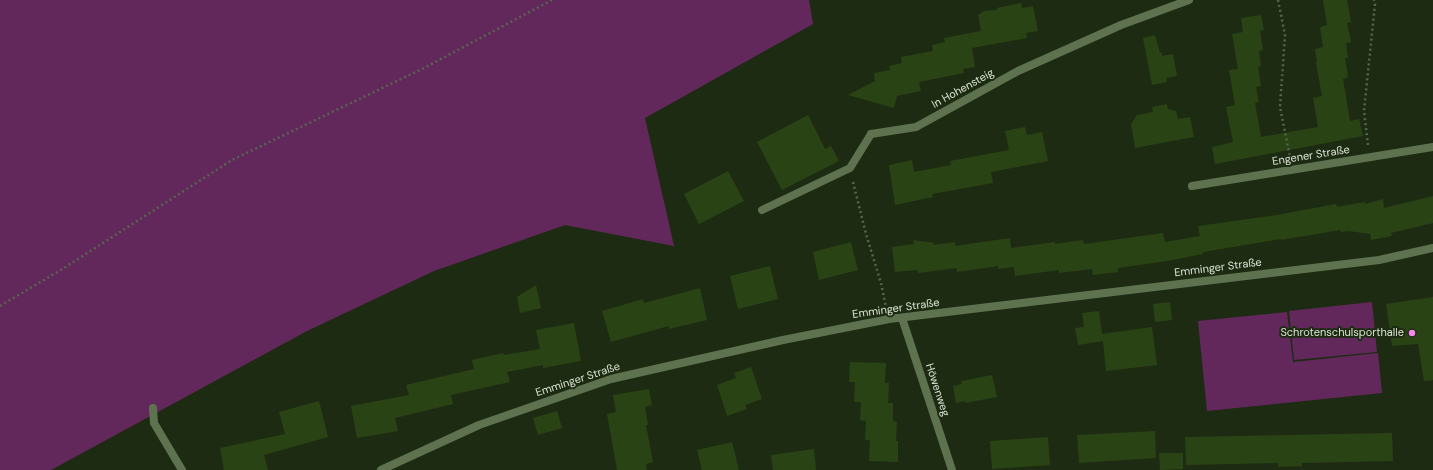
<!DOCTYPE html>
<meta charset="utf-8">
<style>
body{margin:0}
canvas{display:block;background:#1d2b12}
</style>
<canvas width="1433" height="470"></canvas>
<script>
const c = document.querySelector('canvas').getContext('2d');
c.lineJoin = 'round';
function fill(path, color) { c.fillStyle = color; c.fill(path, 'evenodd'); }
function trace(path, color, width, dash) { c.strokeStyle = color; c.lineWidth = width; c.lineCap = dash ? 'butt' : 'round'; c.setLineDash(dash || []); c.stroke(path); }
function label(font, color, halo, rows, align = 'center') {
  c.font = font + ' "DM Sans",sans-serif'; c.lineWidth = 4; c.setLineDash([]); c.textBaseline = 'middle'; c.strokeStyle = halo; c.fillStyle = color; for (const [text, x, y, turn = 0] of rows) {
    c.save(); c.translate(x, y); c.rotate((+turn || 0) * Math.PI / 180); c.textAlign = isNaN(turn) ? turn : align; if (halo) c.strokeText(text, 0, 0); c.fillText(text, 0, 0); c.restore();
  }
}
const green = new Path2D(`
 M0 0H809L813 24 645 118 674 246 565 225 434 271 307 331 51 470H0Z
 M1372 302 1377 352 1294 360 1289 311Z
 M1287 312 1293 362 1378 353 1382 393 1207 411 1198 321Z`);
const building = new Path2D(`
 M1323 0H1347L1351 22 1347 23 1351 42 1346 43 1348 58H1345L1348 77 1343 79 1350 121 1359 119 1363 136 1215 164 1212 147 1233 142 1226 107 1235 105 1229 70 1238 69 1232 34 1243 32 1241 18 1261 15 1264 30 1260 31 1263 50 1259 51 1261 66 1258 67 1261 86 1256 87 1259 102 1255 103 1261 137 1318 127 1313 98 1322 96 1316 63 1317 62 1315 49 1323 47 1320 27 1327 25Z
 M1021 3 1022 8 1033 6 1038 31 1026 33 1027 38 972 48 975 67 963 69 964 73 919 82 921 91 897 96 894 108 848 95 875 81 874 73 890 70 889 66 902 63 901 57 933 51 932 45 945 42 944 38 981 31 978 15 984 11 997 10V8Z
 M1155 35 1160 53 1162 52V56L1173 54 1177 76 1166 78 1167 82 1152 85 1143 38Z
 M1167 104 1168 109 1176 111 1178 119 1190 117 1194 137 1135 148 1131 124 1137 115 1153 112 1152 107Z
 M808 115 825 149 831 146 839 161 782 190 757 142Z
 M1025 127 1027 135 1042 132 1048 161 991 172 993 183 932 194 933 197 895 205 889 165 912 160 914 172 951 165 950 161 1009 150 1005 131Z
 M728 171 744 201 699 224 684 194Z
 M1433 196V223L1391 233 1392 236 1371 240 1370 234 1349 231 1341 232 1340 230 1281 240V239L1203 252V254L1167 261 1118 268V272L1093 275 1092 269 1059 273V270L1015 276 1014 267 998 269V266L957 272V268L918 273 917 270 895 272 892 247 914 244 913 240 934 243V245L955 242V246L1010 238 1011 248 1055 242V244L1083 240 1084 244 1163 233 1165 242 1200 236 1198 226 1277 215 1336 204 1337 207 1365 202V204L1383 199 1384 208Z
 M851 242 858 270 819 280 813 252Z
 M770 266 778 299 738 309 730 276Z
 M536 285 541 308 520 313 517 297Z
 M700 288 707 320 669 329V326L611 342 602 311 643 299 644 303Z
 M1433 297V380L1424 381 1418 344 1392 346 1386 304Z
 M1170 302 1172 320 1155 322 1153 304Z
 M1099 311 1102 334 1152 327 1157 365 1106 371 1103 341 1078 345 1075 328 1084 327 1082 313Z
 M574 323 581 361 543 368V365L507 372 510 382 451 395 453 404 395 418 398 431 357 438 351 406 409 395 406 385 474 369 472 360 503 353 504 355 540 349 536 330Z
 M850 362 886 363 885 383H889L888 403H893V421L897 422 896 441H898V462L869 461 870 440H865L866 421 860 420 861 402H854L855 382H849Z
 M751 367 762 399 745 405 747 409 727 416 717 385 736 378 734 373Z
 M992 375 997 397 965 403V401L956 403 953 386 962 384 961 381Z
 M649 389 652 405 645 407 648 425H646L653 462 646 464 647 470H617L607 414 616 412 613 395Z
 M319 401 328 437 264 455 268 470H224L220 448 285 434 279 412Z
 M557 411 562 428 538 435 533 418Z
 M1155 431 1156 458 1079 463 1077 435Z
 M1392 433 1393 461 1302 463V466L1278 467V463L1186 465 1185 437Z
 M1048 437 1050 465 992 469 990 441Z
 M732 442 739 470H702L697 450Z
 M814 449 816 470H773L771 455Z
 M1159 453H1183V469L1160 470Z`);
const path = new Path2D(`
 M1278 0 1285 35 1280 107 1290 157
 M1368 145 1364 111 1375 4 1374 0
 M853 182 866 234 881 283 886 307
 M0 306 64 268 232 160 424 68 552 0`);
const lane = new Path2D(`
 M762 210 850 168 871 134
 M153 408 154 423 182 470`);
const street = new Path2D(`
 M871 134 916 127 1018 71 1121 25 1189 0
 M1192 186 1433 147
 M902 318 952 470
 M381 470 479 425 611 379 783 340 889 319 1379 260 1433 248`);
const markers = [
 [1412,333,4,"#f888e9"]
];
const streetNames = [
 ["In Hohensteig",963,89,-29],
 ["Engener Straße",1311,156,-9],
 ["Emminger Straße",1218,268,-7],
 ["Emminger Straße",896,309,-8],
 ["Emminger Straße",578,380,-18],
 ["Höwenweg",937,390,72]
];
const poiNames = [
 ["Schrotenschulsporthalle",1404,333]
];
fill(green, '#62285b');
fill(building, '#2a4314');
trace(path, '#58654e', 2.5, [2, 3]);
trace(lane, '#5e724f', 8);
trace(street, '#5e724f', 8);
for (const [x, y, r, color] of markers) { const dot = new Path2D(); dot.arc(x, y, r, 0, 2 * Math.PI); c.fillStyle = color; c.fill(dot); trace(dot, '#1d2b12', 1.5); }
label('11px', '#d9e3d3', '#1d2b12', streetNames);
label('11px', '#d9e3d3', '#1d2b12', poiNames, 'right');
</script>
